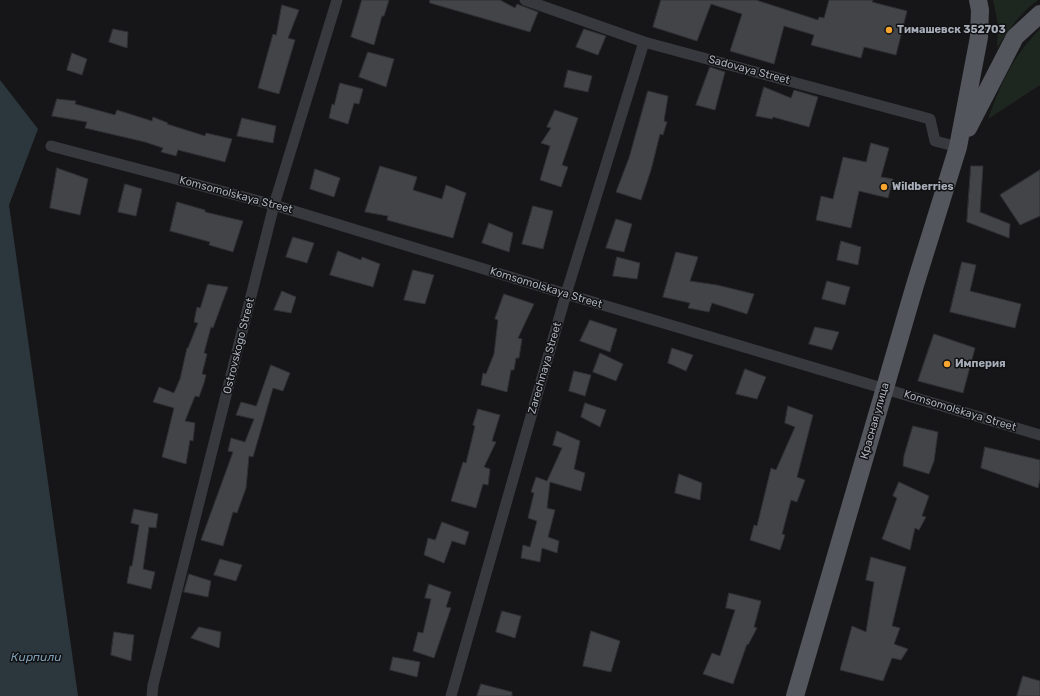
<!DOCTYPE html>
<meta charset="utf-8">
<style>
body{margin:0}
canvas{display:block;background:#161618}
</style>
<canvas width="1040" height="696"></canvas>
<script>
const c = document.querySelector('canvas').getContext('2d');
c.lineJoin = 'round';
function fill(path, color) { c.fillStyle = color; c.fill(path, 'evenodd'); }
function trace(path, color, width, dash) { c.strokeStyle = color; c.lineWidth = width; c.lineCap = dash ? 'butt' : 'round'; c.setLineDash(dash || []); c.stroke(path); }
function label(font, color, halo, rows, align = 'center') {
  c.font = font + ' Rubik,sans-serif'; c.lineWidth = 3; c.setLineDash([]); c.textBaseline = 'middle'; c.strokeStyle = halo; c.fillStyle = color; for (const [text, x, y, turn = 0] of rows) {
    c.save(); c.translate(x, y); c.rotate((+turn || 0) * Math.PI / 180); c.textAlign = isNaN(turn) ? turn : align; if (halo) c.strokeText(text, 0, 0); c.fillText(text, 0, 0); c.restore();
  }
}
const green = new Path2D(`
 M993 0H1038C1020 13 1009 29 997 48L998 24Z
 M1040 29V85L988 119C1001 83 1013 56 1040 29Z`);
const water = new Path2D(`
 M0 80 38 129 9 205 78 696H0Z`);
const building = new Path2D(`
 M362 0H389L384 16H382L374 45 351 37Z
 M430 0H500L515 8 517 4 538 12 530 32 430 3Z
 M661 0H756L818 20 819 17 824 18 829 0H873L872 2 907 11 896 55 864 47 861 58 811 45 814 35 784 26 774 64 730 51 742 14 711 4 697 41 653 27Z
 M282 5 299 10 288 38 295 40 279 94 258 88 273 34 276 35Z
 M113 29 128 32 127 48 109 42Z
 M584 29 606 36 598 55 576 47Z
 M368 52 394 59 386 87 359 77Z
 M72 53 87 59 82 75 67 70Z
 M710 67 725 72 715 110 696 105Z
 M568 70 592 76 588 92 564 87Z
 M340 83 363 89 359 104 354 103 348 124 329 118 332 104 334 105Z
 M764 87 791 98 794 90 818 97 809 127 773 117 772 119 756 116Z
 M648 91 668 96 664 121 667 122 663 135 660 134 651 170 641 200 616 192 629 158Z
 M57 99 76 101 75 104 115 115 117 110 152 121 153 117 168 123 167 124 205 136 206 133 232 139 225 162 178 150 176 156 161 152 163 148 145 142 85 128 87 122 52 116Z
 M555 110 578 118 562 165 568 167 561 187 540 180 550 146 541 143 551 128 547 127Z
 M242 118 276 126 273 143 237 136Z
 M871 143 889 148 881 177 893 179 888 198 859 191 851 228 816 220 821 196 833 199 843 157 866 162Z
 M380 166 417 177 413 190 442 199 446 185 466 193 453 238 387 220 388 216 365 212Z
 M971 166H983L980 212 1010 224 1009 238 967 222Z
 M57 168 88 179 80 215 50 208Z
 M315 169 340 178 334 197 310 189Z
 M1040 170V216L1020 225 1000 195Z
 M125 184 142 189 136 216 118 212Z
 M177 202 205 210V212L243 221 233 252 209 245 210 242 170 231Z
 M533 206 553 211 543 249 522 244Z
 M616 219 632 224 624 252 606 248Z
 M489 223 513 233 509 252 482 243Z
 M293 237 314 243 307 263 286 257Z
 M841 241 861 247 858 265 837 260Z
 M338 251 361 260 362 257 380 264 373 287 330 275Z
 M676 252 698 257 690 281 717 285 754 294 747 314 712 303 709 312 688 308 690 303 663 297Z
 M617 257 640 263 637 279 613 276Z
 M962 262 976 265 970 291 1021 304 1015 328 950 312Z
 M413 270 434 275 425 304 404 300Z
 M827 281 850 287 845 305 822 299Z
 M208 284 228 287 213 328 211 327 204 353 207 354 202 374 206 375 204 383 199 397 195 396 185 421 195 423 193 441 190 440 186 464 162 457 174 408 153 402 159 387 174 393 180 379 187 348H188L198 323 194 322 197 307 200 308Z
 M282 291 296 297 291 313 274 310Z
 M504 294 534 304 518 338 522 339 519 358H516L514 370H511L507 392 481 385 483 373 486 374 494 354 498 320 495 319Z
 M590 320 617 329 610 352 580 341Z
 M815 327 839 332 832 350 809 344Z
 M934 334 975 348 963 393 918 381Z
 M672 348 693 355 686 371 668 363Z
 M600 353 623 364 616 381 593 372Z
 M271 365 290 373 283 391 273 388 253 457 249 456 246 488 237 513 233 512 223 546 201 540 233 452 228 451 231 438 245 442 254 419 236 415 241 402 256 406Z
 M745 369 766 377 757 399 736 394Z
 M574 371 591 375 585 396 569 391Z
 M585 403 606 410 600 427 581 417Z
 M788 406 813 415 797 477 805 480 797 502 791 500 782 534 785 535 780 550 750 540 754 525 757 526 771 468 776 470 795 427 785 423Z
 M478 409 500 415 492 441 496 442 484 467 490 469 488 485 483 484 476 508 451 501 463 462 466 463 475 426 473 425Z
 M913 426 938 432 934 461 929 474 903 466 904 456Z
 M557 431 580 441 574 469 585 473 581 491 550 482 547 508 555 510 548 537 559 541 557 553 542 548 540 562 521 558 523 545 530 547 537 521 528 518 534 493 531 492 536 477 547 481 562 448 553 445Z
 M985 447 1040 460V479L1038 488 981 468Z
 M679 474 702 483 700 500 675 493Z
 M899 482 929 496 922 516 926 517 919 530 915 528 910 550 882 539 897 498 893 496Z
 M134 509 158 514 156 528 149 527 143 569 155 572 151 589 127 583 130 566H132L139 525 131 523Z
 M442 522 469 532 465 545 452 541 444 563 424 555 428 538 435 540Z
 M871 557 906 567 892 626 900 628 894 644 908 649 901 660 892 658 883 681 840 670 852 626 866 632 874 582 866 580Z
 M220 559 242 565 236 581 214 575Z
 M189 574 211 581 208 597 184 592Z
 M429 584 451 592 446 607 451 608 434 658 413 651 418 632 423 633 431 599 425 598Z
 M729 593 761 601 754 627 757 628 748 645 747 644 733 684 703 674 712 653 720 656 735 610 726 608Z
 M502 611 521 616 515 638 496 632Z
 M199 627 221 632 219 648 191 638Z
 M591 631 620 641 611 672 583 666Z
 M114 632 134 635 131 661 111 655Z
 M393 657 420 662 417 677 390 670Z
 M1023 676 1040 681V696H1017Z
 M481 684 512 692V696H477Z`);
const minor = new Path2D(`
 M525 0 644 42 930 119 935 141 958 147
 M51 146 274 205 566 294 1040 435
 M152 696 153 685 274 205 337 0
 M451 696 566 294 644 42`);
const primary = new Path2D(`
 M968 128 1015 37 1040 14
 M795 696 915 285 958 147 979 37 980 10 978 0`);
const markers = [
 [889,30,4,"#f8a62f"],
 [884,187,4,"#f8a62f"],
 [947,364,4,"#f8a62f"]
];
const poiNames = [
 ["Тимашевск 352703",897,30],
 ["Wildberries",892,187],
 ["Империя",955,364]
];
const streetNames = [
 ["Sadovaya Street",749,70,15],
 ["Komsomolskaya Street",236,195,15],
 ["Komsomolskaya Street",546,288,17],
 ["Ostrovskogo Street",239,346,-76],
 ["Zarechnaya Street",545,368,-74],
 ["Komsomolskaya Street",960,411,17],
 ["Красная улица",875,421,-74]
];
const waterNames = [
 ["Кирпили",36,658]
];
fill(green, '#1e271f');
fill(water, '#2c373d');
fill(building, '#424448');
trace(building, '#303034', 1);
trace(minor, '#37393e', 11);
trace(primary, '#53565d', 18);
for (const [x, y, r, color] of markers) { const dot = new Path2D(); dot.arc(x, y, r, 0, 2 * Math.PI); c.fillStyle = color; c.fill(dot); trace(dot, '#111113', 1.5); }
label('bold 11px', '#a8aeb9', '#111113', poiNames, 'left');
label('11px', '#a8aeb9', '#111113', streetNames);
label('italic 12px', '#7e9fb5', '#111113', waterNames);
</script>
